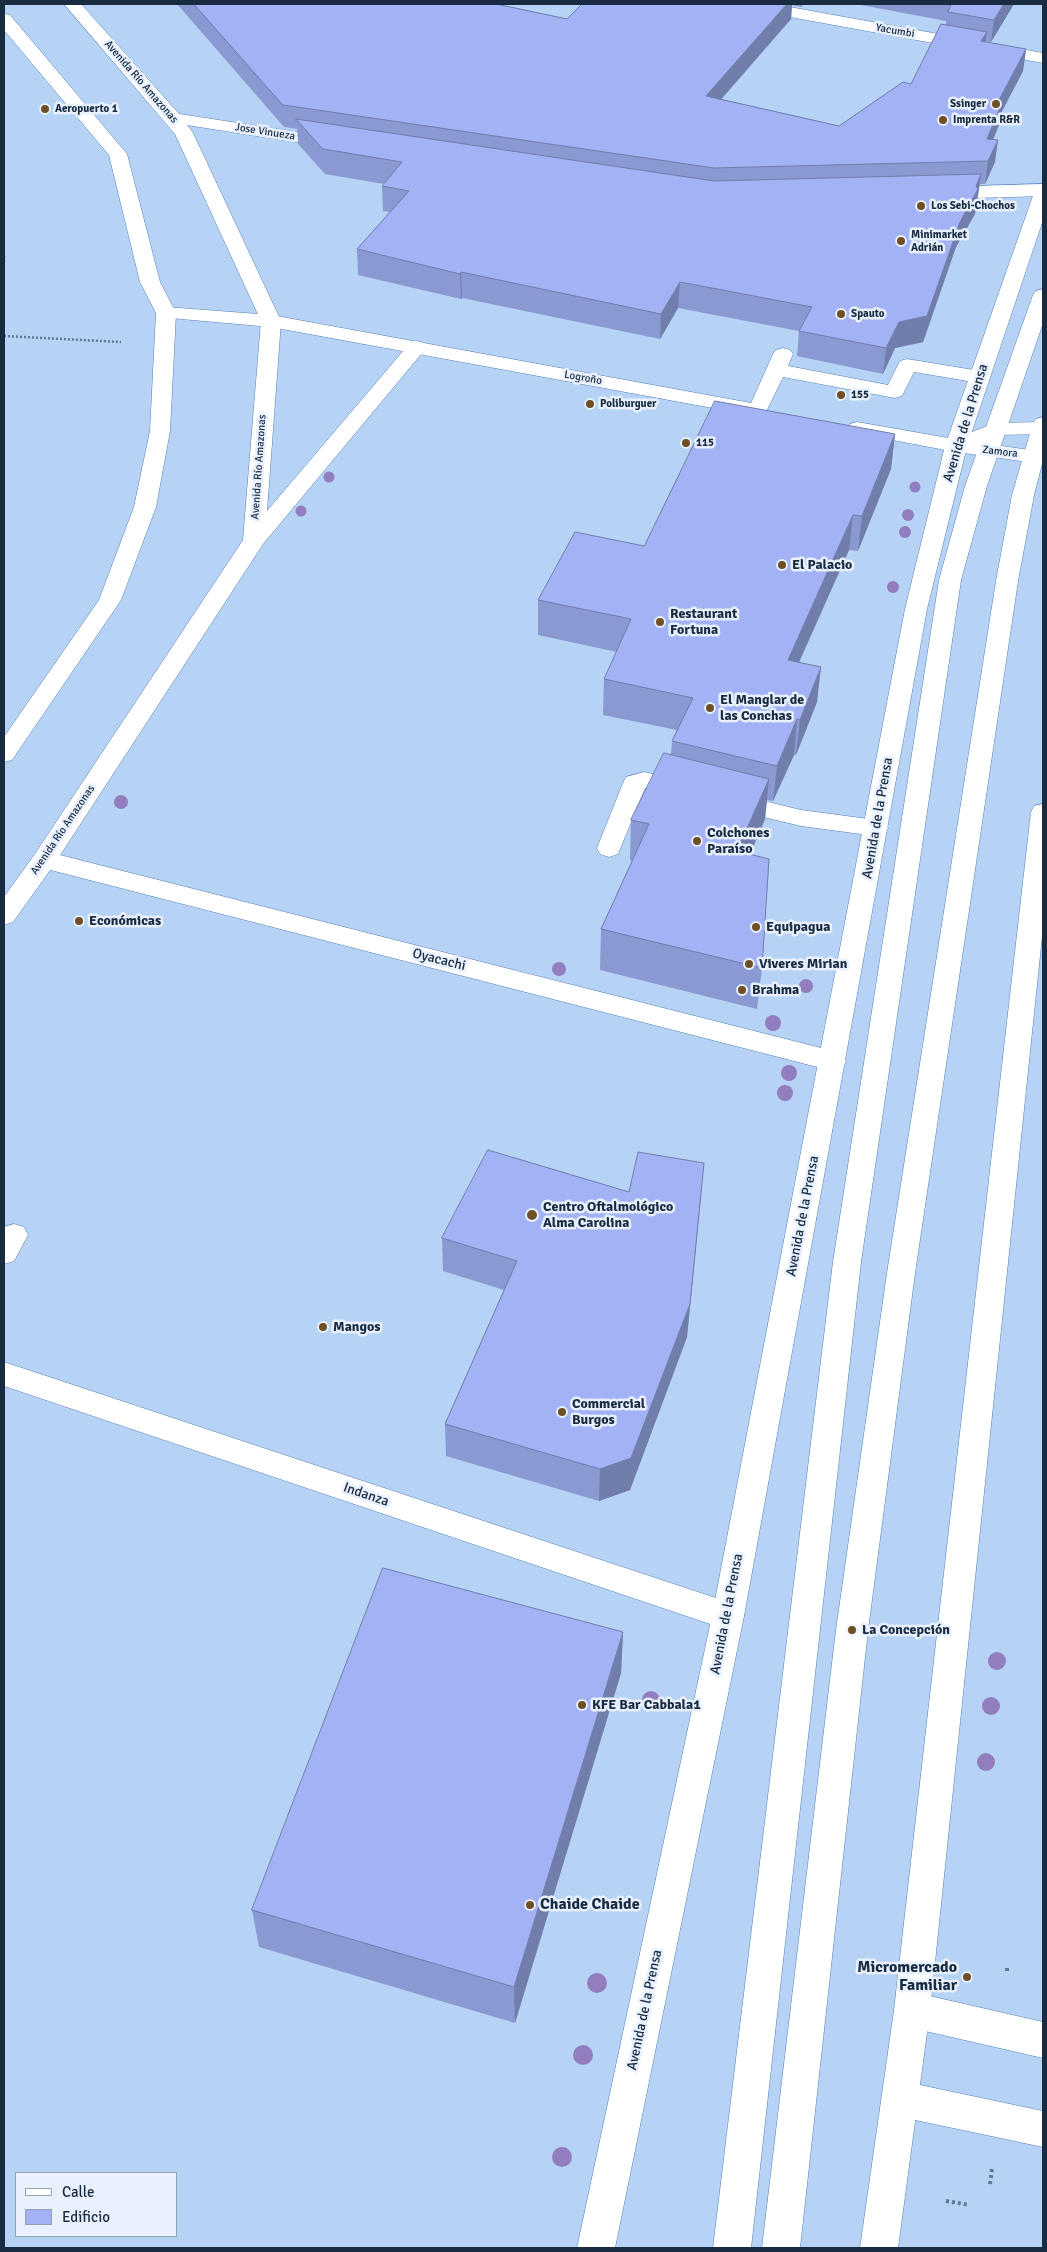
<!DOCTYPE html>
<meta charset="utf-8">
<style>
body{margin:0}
#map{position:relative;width:1047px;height:2252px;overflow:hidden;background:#b6d2f5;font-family:Signika,sans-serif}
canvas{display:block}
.frame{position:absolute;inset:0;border:5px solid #182b41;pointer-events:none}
.legend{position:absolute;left:15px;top:2172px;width:162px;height:65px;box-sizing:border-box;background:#e8f1fd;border:1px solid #95a2b2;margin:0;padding:6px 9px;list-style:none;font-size:15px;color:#182b41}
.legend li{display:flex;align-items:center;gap:10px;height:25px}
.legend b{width:25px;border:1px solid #95a2b2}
</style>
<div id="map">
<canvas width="1047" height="2252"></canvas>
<div class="frame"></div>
<ul class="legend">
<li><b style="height:6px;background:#fff"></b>Calle</li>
<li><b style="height:14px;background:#a2b2f4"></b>Edificio</li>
</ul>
</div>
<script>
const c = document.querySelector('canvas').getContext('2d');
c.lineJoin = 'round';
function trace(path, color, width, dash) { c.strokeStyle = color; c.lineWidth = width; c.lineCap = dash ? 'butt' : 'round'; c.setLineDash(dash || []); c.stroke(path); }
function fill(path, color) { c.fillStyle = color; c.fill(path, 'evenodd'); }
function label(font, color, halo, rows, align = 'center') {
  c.font = font + ' Signika,sans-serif'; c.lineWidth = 5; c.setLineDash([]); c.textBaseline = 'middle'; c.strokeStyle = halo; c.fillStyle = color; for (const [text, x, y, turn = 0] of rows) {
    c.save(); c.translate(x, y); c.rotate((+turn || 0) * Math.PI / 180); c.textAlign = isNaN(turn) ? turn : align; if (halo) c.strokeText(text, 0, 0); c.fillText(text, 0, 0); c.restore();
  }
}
const pathFar1 = new Path2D(`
 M4 256V263
 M4 336 121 342`);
const path = new Path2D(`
 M1007 1968V1971
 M990 2184 992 2169
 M946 2201 969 2205`);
const service = new Path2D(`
 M1043 289V323L987 486 961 580 861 1262 751 2248H713L833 1262 939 580 965 486 1033 295 1036 291Z
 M783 348 790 350 793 354 788 366 888 385 900 361 907 359 980 371 987 373 990 377 987 381 980 383 914 372 902 396 895 398 783 377 765 414 758 416 751 414 748 410 773 354 776 350Z
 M1043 417V460L1034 495 1018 581 915 1273 868 1630 800 2248H762L836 1630 887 1273 996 581 1012 495 1033 423 1036 419Z
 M644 772 695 784 698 790 695 796 686 798 645 788 618 854 609 857 600 854 597 848 623 783 626 777Z
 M731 793 801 810 876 820 885 822 888 828 885 834 876 836 801 826 722 807 719 801 722 795Z
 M14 1224 24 1227 28 1235 14 1261 4 1264V1227Z`);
const minor = new Path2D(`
 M738 4H773L1043 53V63L746 9 740 8Z
 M173 113 335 138 341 139 344 143 341 147 335 148 167 122 164 118 167 114Z
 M1043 184V196L941 199 934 197 932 193 934 189 941 187Z
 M44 851 833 1051 843 1054 846 1061 843 1068 833 1071 35 866 31 860 35 854Z
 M4 1362 728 1602 739 1606 744 1616 739 1626 728 1630 4 1386Z
 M912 1992 1043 2022V2058L912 2028 899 2022 894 2010 899 1998Z
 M901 2081 1043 2111V2147L901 2117 888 2112 883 2099 888 2086Z`);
const tertiary = new Path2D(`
 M166 307 271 315 751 403 758 405 761 409 758 413 751 415 271 327 159 317 156 313 159 309Z
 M857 422 954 439 995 423 1043 422V434L998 435 981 443 1043 452V464L956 452 850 432 847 428 850 424Z`);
const secondary = new Path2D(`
 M64 4H81L179 114 193 133 281 321 267 511 410 343 417 341 424 343 427 347 263 544 53 866 13 922 4 925V897L35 854 243 540 261 321 175 134Z
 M4 14 10 15 127 154 160 282 176 313 170 431 156 507 121 600 12 760 4 762V737L99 600 134 507 150 431 156 313 140 282 109 155 4 30Z`);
const primary = new Path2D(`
 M1043 187V220L967 446 927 609 744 1616 615 2248H577L712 1616 905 609 945 446 1034 193 1036 189Z
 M1043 804V927L930 2010 898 2248H860L894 2010 1031 812 1034 806Z`);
const trees = [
 [329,477,5.5],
 [915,487,5.5],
 [301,511,5.5],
 [908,515,6],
 [905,532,6],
 [893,587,6],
 [121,802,7],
 [559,969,7],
 [806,986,7],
 [773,1023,8],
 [789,1073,8],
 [785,1093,8],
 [997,1661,9],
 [651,1700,9],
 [991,1706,9],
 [986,1762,9],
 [597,1983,10],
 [583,2055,10],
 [562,2157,10]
];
const wall = new Path2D(`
 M177 4H496L567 19 582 4H804L801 7 792 5 791 19 721 99 839 126 911 84 946 25V21L856 4H1014L991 42 985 41V42L1026 49 1023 71 1000 115 999 125 993 140 995 162 985 184H980L975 214 956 247 923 342 895 348 883 374 797 356 799 331 678 308 660 339 462 298 461 299 358 275 357 249 390 212 383 211 382 186 384 184 325 174 298 144 297 129 284 127Z
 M895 434 891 469 858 551 849 550 799 663 817 702 796 755H794L773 801 767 800 765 819 750 854 762 968 757 1009 600 970 601 929 632 861 630 860 631 820 671 755 672 741 677 730 603 715 604 679 617 652 538 635V600L644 546Z
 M629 1192 701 1197 687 1337 630 1490 599 1501 446 1456 445 1424 504 1290 443 1271 442 1238Z
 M623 1632 621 1673 515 2023 259 1947 252 1910Z`);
const shadedWall = new Path2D(`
 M787 4H792L791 19 705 118 706 96Z
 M1004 4H1014L991 42 994 20Z
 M987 32 984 54 981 41Z
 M1026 49 1023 71 1000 115 999 125 984 162 987 139 998 102Z
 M998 140 995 162 985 184 988 161Z
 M981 174 975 214 956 247 923 342 895 348 883 374 886 348 899 322 960 222Z
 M461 272 462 298 461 299 460 274Z
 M680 282 678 308 660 339 661 314Z
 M895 434 891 469 858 551 862 516Z
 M853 515 849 550 784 695 788 660Z
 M821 667 817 702 796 755 800 720Z
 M797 719 794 755 773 801 777 766Z
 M769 779 765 819 734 892 737 851Z
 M704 1163 687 1337 630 1490 599 1501 600 1469Z
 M623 1632 621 1673 515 2023 514 1987Z`);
const building = new Path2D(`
 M194 4H496L567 19 582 4H787L706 96 839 126 903 82 911 84 941 24 987 32 981 41 1026 49 998 102 1002 103 987 139 998 140 988 161 714 168 283 105Z
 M952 4H1004L994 20 948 12Z
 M296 119 714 181 981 174 976 186 978 189 960 222 927 316 899 322 886 348 799 331 812 307 680 282 661 314 461 272 460 274 357 249 409 191 382 186 402 162 323 149Z
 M715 401 895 434 862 516 853 515 788 660 821 667 800 720 797 719 777 766 672 741 693 698 604 679 631 619 538 600 575 532 644 546Z
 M664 753 769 779 737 851 769 859 762 968 601 929 649 824 631 820Z
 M488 1150 629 1192 638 1152 704 1163 690 1304 631 1458 600 1469 445 1424 517 1261 442 1238Z
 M383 1568 623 1632 514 1987 252 1910Z`);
const markers = [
 [996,104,5,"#6f5025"],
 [45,109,5,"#6f5025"],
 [943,120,5,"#6f5025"],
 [921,206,5,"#6f5025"],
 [901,241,5,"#6f5025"],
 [841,314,5,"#6f5025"],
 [841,395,5,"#6f5025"],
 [590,404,5,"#6f5025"],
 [686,443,5,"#6f5025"],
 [782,565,5,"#6f5025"],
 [660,622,5,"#6f5025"],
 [710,708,5,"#6f5025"],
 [697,841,5,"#6f5025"],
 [79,921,5,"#6f5025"],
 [756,927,5,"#6f5025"],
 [749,964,5,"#6f5025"],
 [742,990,5,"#6f5025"],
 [532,1215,6,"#6f5025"],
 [323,1327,5,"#6f5025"],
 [562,1412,5,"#6f5025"],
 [852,1630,5,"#6f5025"],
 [582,1705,5,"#6f5025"],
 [530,1905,5,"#6f5025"],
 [967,1977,5,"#6f5025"]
];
const farStreetnames = [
 ["Yacumbi",895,31,10],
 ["Avenida Río Amazonas",141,82,49],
 ["Jose Vinueza",265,132,9],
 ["Logroño",583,378,10],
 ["Zamora",1000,452,7],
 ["Avenida Río Amazonas",259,467,-86],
 ["Avenida Río Amazonas",63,830,-56]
];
const farPoinames = [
 ["Ssinger",986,104,"right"],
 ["Aeropuerto 1",55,109],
 ["Imprenta R&R",953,120],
 ["Los Sebi-Chochos",931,206],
 ["Minimarket",911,235],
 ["Adrián",911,248],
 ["Spauto",851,314],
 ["155",851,395],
 ["Poliburguer",600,404],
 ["115",696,443]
];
const streetNames = [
 ["Avenida de la Prensa",966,423,-73],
 ["Avenida de la Prensa",878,818,-80],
 ["Oyacachi",439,960,14],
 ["Avenida de la Prensa",803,1216,-79],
 ["Indanza",366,1495,19],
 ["Avenida de la Prensa",727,1614,-79],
 ["Avenida de la Prensa",645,2010,-78]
];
const poiNames = [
 ["El Palacio",792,565],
 ["Restaurant",670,614],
 ["Fortuna",670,630],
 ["El Manglar de",720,700],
 ["las Conchas",720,716],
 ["Colchones",707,833],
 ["Paraíso",707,849],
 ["Económicas",89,921],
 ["Equipagua",766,927],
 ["Viveres Mirian",759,964],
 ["Brahma",752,990],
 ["Centro Oftalmológico",543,1207],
 ["Alma Carolina",543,1223],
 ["Mangos",333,1327],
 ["Commercial",572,1404],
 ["Burgos",572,1420],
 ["La Concepción",862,1630],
 ["KFE Bar Cabbala1",592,1705]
];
const nearPoinames = [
 ["Chaide Chaide",540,1905],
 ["Micromercado",957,1968,"right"],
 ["Familiar",957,1986,"right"]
];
trace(service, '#5481b6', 1);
trace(minor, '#5481b6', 1);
trace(tertiary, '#5481b6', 1);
trace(secondary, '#5481b6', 1);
trace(primary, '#5481b6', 1);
trace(pathFar1, '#617894', 2.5, [2, 2]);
trace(path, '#617894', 4, [3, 3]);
fill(service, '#fff');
fill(minor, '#fff');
fill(tertiary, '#fff');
fill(secondary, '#fff');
fill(primary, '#fff');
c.fillStyle = '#927ebe';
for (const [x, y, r] of trees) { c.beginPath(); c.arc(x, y, r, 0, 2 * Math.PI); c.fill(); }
fill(wall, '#8b99d2');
fill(shadedWall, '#717dab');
fill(building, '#a2b2f4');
trace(building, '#717dab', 1);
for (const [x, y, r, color] of markers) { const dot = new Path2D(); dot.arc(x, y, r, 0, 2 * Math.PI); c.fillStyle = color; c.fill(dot); trace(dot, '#e8f1fd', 2); }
label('11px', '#182b41', '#e8f1fd', farStreetnames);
label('bold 11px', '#182b41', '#e8f1fd', farPoinames, 'left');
label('14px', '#182b41', '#e8f1fd', streetNames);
label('bold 14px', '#182b41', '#e8f1fd', poiNames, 'left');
label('bold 16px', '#182b41', '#e8f1fd', nearPoinames, 'left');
</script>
